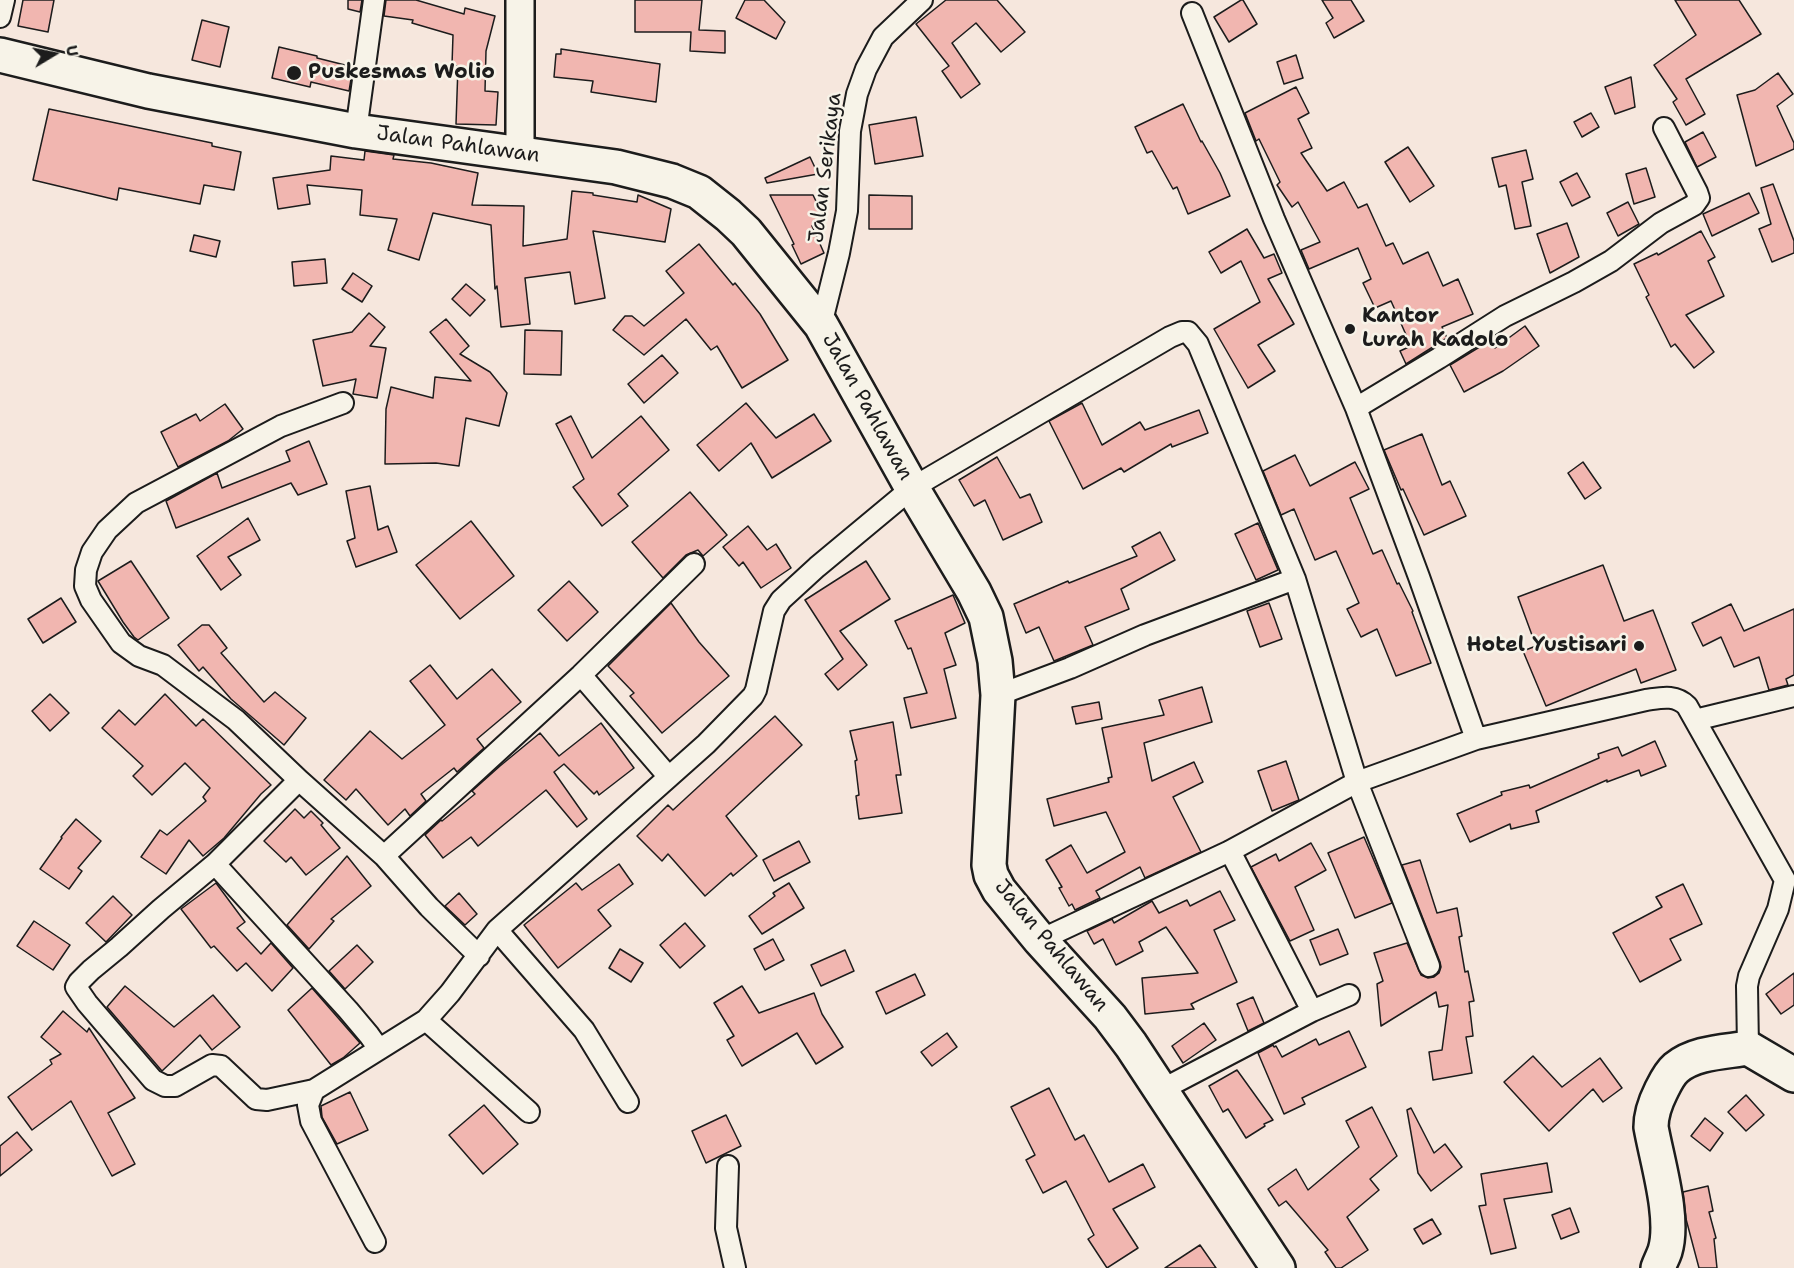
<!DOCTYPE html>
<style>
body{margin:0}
#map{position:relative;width:1794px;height:1268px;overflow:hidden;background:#f6e7dd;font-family:"Shantell Sans",sans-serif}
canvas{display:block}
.north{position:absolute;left:24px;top:24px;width:60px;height:60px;-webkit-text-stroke:4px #f7f3e8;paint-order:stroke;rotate:80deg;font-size:16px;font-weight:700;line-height:24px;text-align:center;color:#1c1c1c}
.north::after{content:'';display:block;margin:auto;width:21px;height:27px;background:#1c1c1c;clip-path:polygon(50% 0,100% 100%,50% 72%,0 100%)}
</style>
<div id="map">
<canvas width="1794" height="1268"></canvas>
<div class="north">U</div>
</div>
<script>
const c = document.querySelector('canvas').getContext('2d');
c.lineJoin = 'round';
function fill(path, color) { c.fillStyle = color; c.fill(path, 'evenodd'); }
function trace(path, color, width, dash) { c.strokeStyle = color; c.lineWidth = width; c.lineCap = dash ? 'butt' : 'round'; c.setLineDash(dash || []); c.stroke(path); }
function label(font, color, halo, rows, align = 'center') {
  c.font = font + ' "Shantell Sans",sans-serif'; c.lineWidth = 5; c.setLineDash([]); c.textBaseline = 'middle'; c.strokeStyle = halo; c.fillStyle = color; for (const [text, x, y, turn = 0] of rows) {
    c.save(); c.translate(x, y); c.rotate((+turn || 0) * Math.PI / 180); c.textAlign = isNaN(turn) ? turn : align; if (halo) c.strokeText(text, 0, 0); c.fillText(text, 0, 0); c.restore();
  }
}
const building = new Path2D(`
 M23 0H54L48 32 18 26Z
 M348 0H362L360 12 348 9Z
 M386 0H416L464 14 465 8 495 16 486 51 485 91 498 92 496 125 456 124 458 66 452 65 453 35 412 23 413 20 384 16Z
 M635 0H702L699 30 725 31V53L690 51 691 32H635Z
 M745 0H764L785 22 776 39 736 18Z
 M946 0H997L1025 32 1001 52 976 23 952 43 980 84 961 98 942 71 949 66 916 24Z
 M1241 0H1243L1257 24 1229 42 1214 17Z
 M1322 0H1351L1364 21 1334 38 1326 23 1333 18Z
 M1675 0H1739L1761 34 1686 79 1705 114 1686 125 1673 102 1677 99 1654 65 1696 35Z
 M202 20 229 27 220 67 192 60Z
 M279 47 317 56V58L353 67 349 91 311 82 310 87 272 78Z
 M561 49 660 64 656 102 591 92 593 81 554 77 556 54H561Z
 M1296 55 1303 78 1284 84 1277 62Z
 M1778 73 1793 94 1777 106 1794 143V149L1756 166 1737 95 1755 90Z
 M1631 77 1635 107 1615 114 1605 87Z
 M1296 87 1309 113 1298 119 1312 148 1301 153 1327 191 1344 182 1358 208 1367 204 1386 246 1393 243 1403 264 1428 252 1443 286 1458 279 1473 314 1442 327 1447 338 1406 364 1400 351 1411 346 1391 301 1375 308 1363 283 1371 279 1358 248 1309 269 1301 250 1320 242 1298 202 1292 207 1277 185 1280 182 1259 139 1256 141 1245 113Z
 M1183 104 1201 142 1202 141 1220 173 1230 196 1188 214 1177 187 1173 189 1152 151 1147 153 1135 127Z
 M49 109 212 143V146L241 152 234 190 204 185 200 204 119 188 117 200 33 180Z
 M1591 113 1599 127 1582 137 1574 122Z
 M916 117 923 156 875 164 869 125Z
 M1703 132 1716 157 1697 167 1685 142Z
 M1408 147 1434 186 1410 202 1385 162Z
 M1526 150 1533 179 1522 182 1531 226 1515 229 1506 185 1499 187 1492 158Z
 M365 151 394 155 393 159 431 163 478 173 472 205 524 206 523 246 567 239 572 191 593 193V195L637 202 638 195 671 209 665 242 593 231 605 298 575 304 570 272 525 278 530 324 501 327 497 286 495 289 491 225 433 213 419 260 388 250 397 219 360 215 362 190 307 185 310 204 278 209 273 178 330 170 331 156 364 160Z
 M810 157 818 174 767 183 765 178Z
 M1646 168 1655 197 1634 204 1626 174Z
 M1577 173 1590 197 1572 206 1560 182Z
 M1773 184 1794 241V253L1772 262 1759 229 1771 224 1761 188Z
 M1749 193 1759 213 1712 236 1703 214Z
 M770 195H813L825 220 812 226 824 253 801 264 792 245 794 244Z
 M869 195 912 196V229H869Z
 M1628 202 1639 224 1618 236 1607 213Z
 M1567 223 1579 257 1550 273 1537 234Z
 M1247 229 1264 258 1274 254 1282 273 1268 279 1294 324 1258 345 1275 371 1248 388 1214 329 1260 302 1241 261 1221 273 1209 252Z
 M1701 231 1715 257 1708 261 1724 296 1686 315 1714 352 1694 368 1675 344 1671 347 1646 297 1649 295 1634 264 1657 253 1658 255Z
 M194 235 220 241 216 257 190 251Z
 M699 244 733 285 735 283 760 314 788 360 742 388 717 346 711 350 686 319 644 355 613 330 625 316H632L644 326 684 293 666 271Z
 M325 259 327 283 294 286 292 262Z
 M353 273 372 286 362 302 342 289Z
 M466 284 485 300 470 316 452 299Z
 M369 313 385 327 370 346 386 348 377 398 353 394 356 379 323 386 313 340 352 332Z
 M446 319 469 346 460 354 490 372 507 393 499 426 466 418 459 466 436 463 385 464 386 409 391 387 433 398 435 377 471 381 430 332Z
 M1525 326 1539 346 1503 371 1464 392 1450 365 1491 340 1495 348Z
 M525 330 562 331 561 375 524 374Z
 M662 355 678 373 644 403 628 384Z
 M746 403 776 438 814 414 831 441 772 478 751 443 719 471 697 445Z
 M1082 403 1102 445 1140 422 1145 430 1199 410 1208 433 1172 447 1171 444 1124 472 1121 468 1083 489 1049 421Z
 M225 404 243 429 228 441 178 467 161 432 196 414 200 421Z
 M571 416 592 458 641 416 669 450 618 494 628 506 602 526 573 487 584 479 556 424Z
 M1422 434 1442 485 1450 481 1466 516 1424 535 1403 489 1401 490 1384 450Z
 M309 441 327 484 298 495 291 483 176 528 166 501 217 473 222 488 290 461 286 451Z
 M1295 455 1310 486 1355 462 1369 489 1350 498 1373 554 1382 550 1397 584 1399 583 1413 611 1412 612 1431 663 1396 676 1377 629 1361 637 1347 609 1359 603 1336 551 1315 560 1294 509 1281 515 1263 471Z
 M997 457 1020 498 1030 494 1042 522 1003 540 985 500 974 506 959 480Z
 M1583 462 1601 488 1585 499 1568 473Z
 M370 486 378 530 388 526 397 552 356 567 347 541 355 538 346 491Z
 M690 492 727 535 703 556 698 550 686 555 663 578 632 542Z
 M248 518 260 540 228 557 241 575 221 590 197 556Z
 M471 521 514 576 460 619 416 565Z
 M1258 523 1278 570 1256 580 1235 534Z
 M748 526 767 550 776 544 791 568 761 588 743 562 739 566 723 547Z
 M1160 532 1175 560 1121 589 1129 609 1085 627 1093 645 1054 661 1039 627 1026 633 1014 604 1068 581 1069 583 1137 556 1132 547Z
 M131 561 169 618 138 640 134 637 123 622 98 581Z
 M866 561 890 599 840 631 867 665 838 690 825 674 843 659 805 600Z
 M1603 565 1624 621 1653 610 1676 670 1641 683 1636 669 1546 706 1523 651 1536 646 1518 597Z
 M569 581 598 612 567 641 538 610Z
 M953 595 965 623 945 633 956 665 944 669 956 718 911 728 904 698 927 693 911 648 908 649 895 621Z
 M61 598 76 622 43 643 28 619Z
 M671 603 699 642 729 676 662 733 630 696 634 693 608 666Z
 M1269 603 1282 639 1260 647 1247 611Z
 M1731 604 1744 631 1794 609V675L1786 679 1788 685 1769 690 1759 657 1734 667 1721 637 1703 646 1692 623Z
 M202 625H209L227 648 221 653 264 702 275 692 306 718 284 745 231 699 203 667 199 671 178 645Z
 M430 665 457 699 492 669 521 702 477 739 484 748 457 772 454 768 421 794 426 801 410 816 405 809 388 825 356 789 346 800 324 780 370 731 402 759 445 725 410 681Z
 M1202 687 1212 722 1144 743 1152 781 1194 762 1203 782 1173 797 1201 852 1145 878 1140 867 1096 891 1100 898 1075 910 1072 904 1069 906 1059 888 1062 887 1046 860 1071 845 1087 873 1125 852 1106 812 1054 826 1047 799 1109 782 1108 778 1112 777 1102 728 1164 715 1159 700Z
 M50 694 69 713 50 731 32 711Z
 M165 694 196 726 203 719 271 785 261 794 224 838 203 856 189 840 166 874 141 857 160 830 167 835 206 801 203 797 210 788 185 763 152 795 133 776 143 766 102 728 119 710 135 725Z
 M1099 702 1102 719 1076 724 1072 707Z
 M775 716 802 745 726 816 757 856 733 876 731 873 705 896 668 854 662 861 637 836 668 805 673 810Z
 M893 722 901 775H896L902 813 859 819 856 796 859 795 855 761 857 760 850 731Z
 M601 723 634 768 599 795 597 791 594 794 564 764 554 772 587 819 577 827 546 790 478 846 471 837 443 858 425 835 441 820 442 821 475 794 472 791 500 766 540 733 559 756Z
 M1655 741 1666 766 1641 776 1639 770 1607 782V780L1536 811 1539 822 1511 829 1510 824 1470 842 1457 814 1502 795 1501 792 1529 785 1530 788 1599 758 1598 754 1618 747 1622 756Z
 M1286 761 1299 800 1272 811 1258 771Z
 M295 809 304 818 311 811 323 823 321 825 340 848 306 875 291 857 286 862 264 841Z
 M76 819 101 841 78 868 82 871 69 889 40 869 62 838 61 837Z
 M1364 837 1392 903 1355 918 1328 853Z
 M799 841 810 862 774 881 763 860Z
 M1311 843 1326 870 1295 887 1314 930 1290 941 1251 867 1276 854 1279 861Z
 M347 856 371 886 331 919 334 921 309 949 287 925Z
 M1420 860 1437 913 1457 908 1462 936 1459 937 1465 972 1468 971 1474 1001 1469 1002 1473 1036 1466 1037 1472 1073 1433 1080 1429 1052 1442 1050 1448 1005 1439 1007 1436 992 1381 1026 1377 984 1383 981 1374 953 1407 943 1421 975 1428 978 1434 977 1439 973 1441 967 1440 962 1402 865Z
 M619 864 633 884 598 910 611 926 558 968 524 925 576 883 582 890Z
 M216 883 245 922 237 928 261 954 271 943 293 968 272 991 246 963 237 971 214 946 211 948 181 909Z
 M789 883 804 908 762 934 749 916 775 896 773 893Z
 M1683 884 1702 924 1670 939 1681 960 1640 982 1613 933 1662 907 1656 897Z
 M1220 891 1235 920 1214 930 1237 982 1191 1004 1194 1009 1145 1014 1142 978 1198 973 1166 927 1139 942 1143 951 1116 965 1103 939 1094 944 1087 931 1112 919 1114 923 1152 901 1159 913 1187 900 1190 906Z
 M459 893 477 914 465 925 445 906Z
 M113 896 132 915 106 942 86 923Z
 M34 921 70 945 53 970 17 946Z
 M685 923 705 946 680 968 660 945Z
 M1338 929 1348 954 1320 965 1310 940Z
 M773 939 784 960 765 970 754 949Z
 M357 945 373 962 345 989 329 971Z
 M620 949 643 963 631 982 609 968Z
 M845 950 854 971 821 986 811 965Z
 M1794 973V1005L1781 1014 1766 994Z
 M915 974 925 995 886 1014 876 992Z
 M125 986 174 1027 213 995 240 1027 212 1050 200 1035 162 1071 107 1007Z
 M742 986 759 1013 814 993 822 1014 843 1047 816 1064 797 1033 742 1066 727 1040 734 1036 714 1003Z
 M312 988 360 1043 343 1058 331 1065 288 1010Z
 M1253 997 1264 1023 1248 1031 1237 1004Z
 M63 1011 87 1032 89 1028 135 1098 108 1113 135 1164 112 1176 71 1101 32 1130 8 1097 52 1064 50 1060 61 1054 41 1037Z
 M1204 1023 1216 1040 1183 1063 1172 1046Z
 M1349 1031 1366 1067 1302 1098 1305 1104 1284 1114 1258 1053 1273 1045 1274 1047 1276 1046 1282 1057 1316 1039 1319 1045Z
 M947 1033 957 1047 932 1066 921 1052Z
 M1533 1056 1562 1087 1600 1058 1622 1088 1603 1102 1593 1089 1549 1131 1504 1082Z
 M1237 1070 1273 1120 1264 1124 1265 1126 1246 1138 1228 1109 1223 1112 1209 1086Z
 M1049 1088 1075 1140 1084 1135 1109 1182 1143 1164 1155 1187 1113 1209 1138 1248 1107 1268 1088 1239 1094 1235 1066 1181 1043 1193 1026 1160 1035 1155 1011 1107Z
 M350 1092 368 1130 337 1144 322 1117 321 1106Z
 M1746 1095 1764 1115 1746 1131 1728 1112Z
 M484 1105 518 1144 483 1174 449 1135Z
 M1372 1107 1397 1156 1370 1179 1379 1190 1347 1217 1368 1250 1341 1268H1336L1325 1252 1328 1250 1286 1201 1279 1206 1268 1189 1296 1169 1308 1190 1359 1147 1346 1121Z
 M1411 1108 1434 1153 1445 1144 1462 1167 1431 1191 1418 1173 1407 1110Z
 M726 1115 741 1146 706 1163 692 1131Z
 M1705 1118 1723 1133 1710 1151 1691 1136Z
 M17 1132 32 1150 0 1176V1146Z
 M1547 1163 1552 1192 1504 1199 1516 1248 1491 1254 1479 1206 1486 1205 1481 1174Z
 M1708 1186 1713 1211 1709 1212 1716 1238 1714 1239 1717 1268H1699L1686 1219 1683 1192Z
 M1570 1208 1579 1232 1561 1239 1552 1215Z
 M1432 1219 1441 1234 1423 1244 1414 1229Z
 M1200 1245 1216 1268H1165Z`);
const minor = new Path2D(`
 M1192 13 1274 219 1356 408 1419 577 1476 739
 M0 17 4 0
 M356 131 374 0
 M821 325 839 253 847 211 850 131 857 94 866 69 883 37 922 0
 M1356 408 1439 358 1505 316 1574 282 1611 261 1661 223 1694 205 1699 198 1697 192 1664 128
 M581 675 668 776
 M998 695 1070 668 1145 635 1295 579 1357 782 1429 966
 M1695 720 1794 696
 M299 780 236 720 163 665 139 656 121 643 91 600 85 586 86 570 92 552 107 530 136 503 281 426 343 403
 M1230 851 1312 1011
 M384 856 581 675 694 564
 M215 864 348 1010 369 1035 379 1049
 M1040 940 1230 851 1357 782 1476 739 1646 700C1661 698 1675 694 1687 706L1785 880 1778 909 1749 976 1747 986 1748 1048
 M479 956 429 907 384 856 299 780 215 864 161 909 119 947 91 970 79 982 76 987 87 1003 153 1080 165 1086H175L212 1065 221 1066 256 1099 267 1100 314 1090 426 1020 450 993 497 930
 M426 1020 529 1112
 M314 1090 308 1105 311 1121 375 1242
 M1161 1090 1312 1011 1349 995
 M628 1102 584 1030 497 930 706 744 753 696 756 690 774 611 781 600 817 567 912 488 1170 337 1182 332H1188L1198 344 1295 579
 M728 1166 726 1228 735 1268`);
const secondary = new Path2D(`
 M520 153V0`);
const trunk = new Path2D(`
 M0 55 148 91 356 131 616 167 672 181 699 192 728 215 746 232 821 325 912 488 974 592 986 617 995 661 998 695 989 865 991 875 999 890 1040 940 1110 1017 1131 1045 1278 1268
 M1658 1268C1660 1262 1663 1257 1665 1251 1675 1218 1657 1161 1651 1127 1651 1114 1655 1103 1661 1091 1665 1083 1669 1074 1676 1068 1695 1052 1725 1052 1748 1048L1794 1075`);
const markers = [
 [294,73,8,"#1c1c1c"],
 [1350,329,6,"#1c1c1c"],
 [1639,646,6,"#1c1c1c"]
];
const poiNames = [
 ["Puskesmas Wolio",308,73],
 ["Kantor",1362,317],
 ["Lurah Kadolo",1362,341],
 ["Hotel Yustisari",1627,646,"right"]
];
const streetNames = [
 ["Jalan Pahlawan",458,145,8],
 ["Jalan Serikaya",826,168,-83],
 ["Jalan Pahlawan",867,407,61],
 ["Jalan Pahlawan",1051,946,50]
];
fill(building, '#f1b6b0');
trace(building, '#1c1c1c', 1.5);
trace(minor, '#1c1c1c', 24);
trace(secondary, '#1c1c1c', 32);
trace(trunk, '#1c1c1c', 38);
trace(minor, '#f7f3e8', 20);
trace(secondary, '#f7f3e8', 27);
trace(trunk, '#f7f3e8', 33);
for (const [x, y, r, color] of markers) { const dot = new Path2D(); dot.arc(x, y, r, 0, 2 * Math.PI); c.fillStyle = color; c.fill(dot); trace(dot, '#f7f3e8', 2); }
label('bold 21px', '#1c1c1c', '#f7f3e8', poiNames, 'left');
label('21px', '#1c1c1c', '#f7f3e8', streetNames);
</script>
